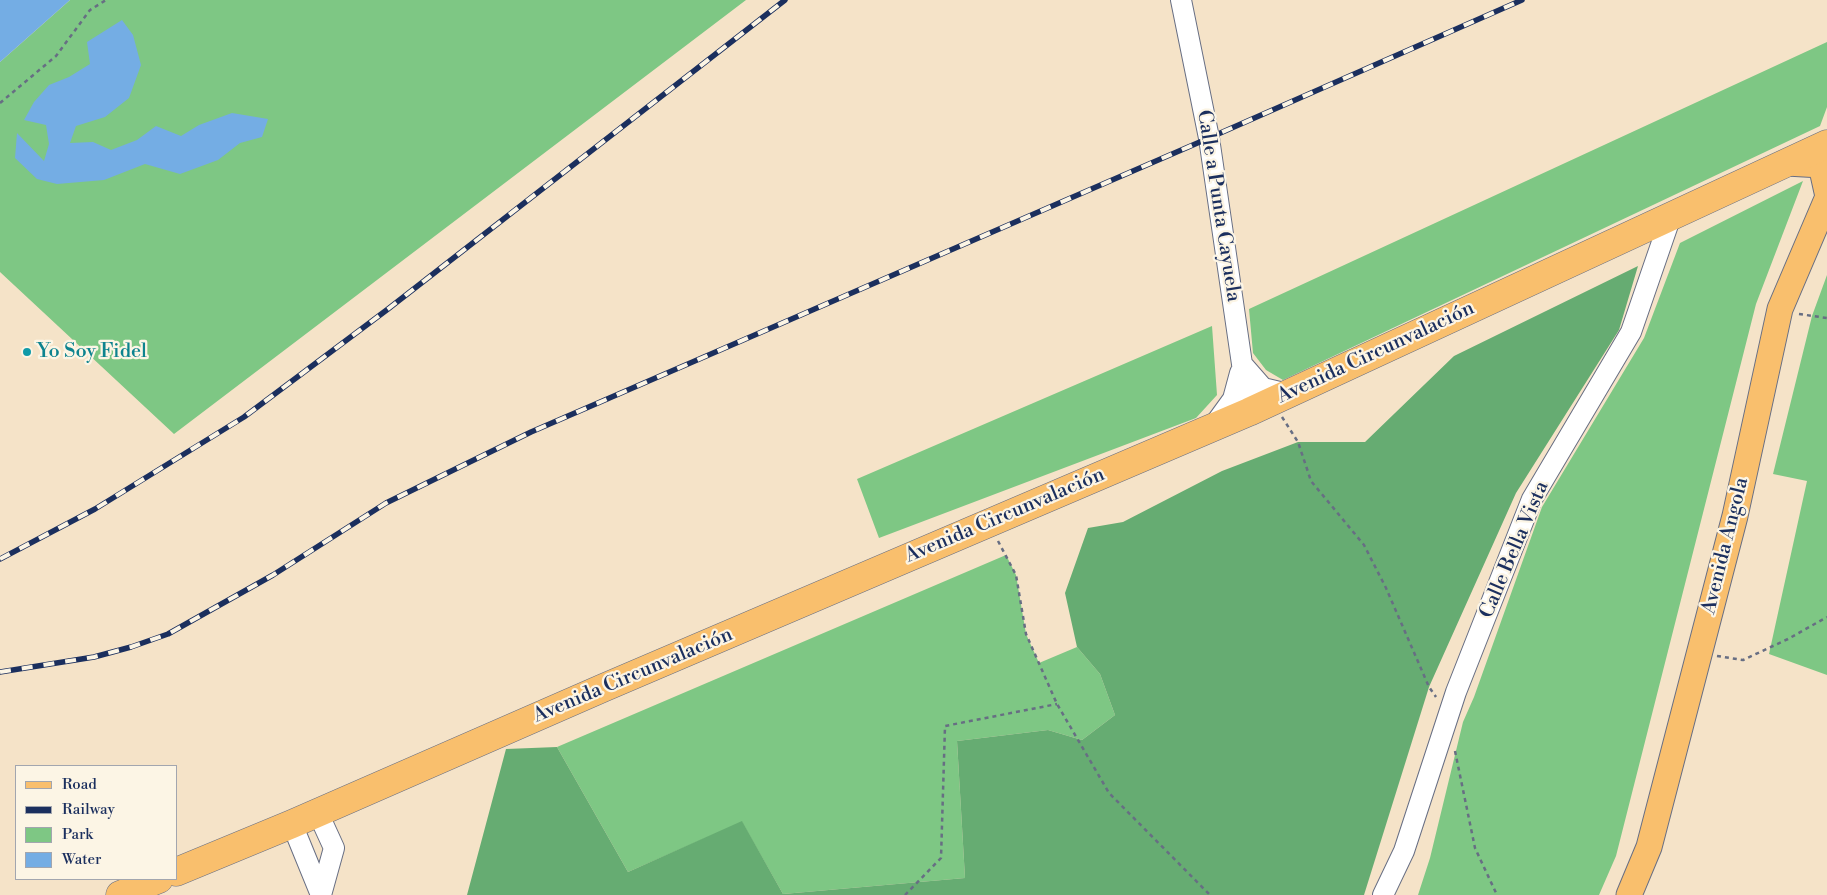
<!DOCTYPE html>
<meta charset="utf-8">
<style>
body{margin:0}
#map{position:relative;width:1827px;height:895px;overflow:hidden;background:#f5e3c8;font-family:"Libre Bodoni",serif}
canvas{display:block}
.legend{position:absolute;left:15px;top:765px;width:162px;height:115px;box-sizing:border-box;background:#fcf5e5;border:1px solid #a2a6af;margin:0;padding:6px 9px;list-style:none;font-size:15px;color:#1b2f5e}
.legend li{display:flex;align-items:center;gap:10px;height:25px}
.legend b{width:25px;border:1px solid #a2a6af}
</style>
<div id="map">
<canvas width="1827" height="895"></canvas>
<ul class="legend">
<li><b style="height:6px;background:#f9bf6d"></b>Road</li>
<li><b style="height:6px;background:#1b2f5e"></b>Railway</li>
<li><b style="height:14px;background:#7ec784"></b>Park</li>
<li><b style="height:14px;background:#74ade4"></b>Water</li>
</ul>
</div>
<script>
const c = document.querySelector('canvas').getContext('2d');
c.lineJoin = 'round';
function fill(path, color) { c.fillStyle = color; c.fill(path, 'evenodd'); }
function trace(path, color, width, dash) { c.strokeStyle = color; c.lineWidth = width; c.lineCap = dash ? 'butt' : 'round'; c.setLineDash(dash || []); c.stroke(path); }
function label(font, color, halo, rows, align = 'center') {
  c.font = font + ' "Libre Bodoni",serif'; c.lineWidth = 4.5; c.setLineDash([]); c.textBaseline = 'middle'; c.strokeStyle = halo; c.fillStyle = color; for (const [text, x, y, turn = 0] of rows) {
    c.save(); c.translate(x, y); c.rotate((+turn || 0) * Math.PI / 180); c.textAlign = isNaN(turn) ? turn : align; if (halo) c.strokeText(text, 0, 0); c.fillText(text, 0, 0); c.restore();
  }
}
const green = new Path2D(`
 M70 0H746L174 434 0 272V62Z
 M1827 42V107L1820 126 1283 380 1266 370 1253 353 1249 309Z
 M1803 181 1756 304 1616 856 1599 895H1418L1430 858 1463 722 1474 697 1542 507 1644 338 1680 243Z
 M1827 275V675L1769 654 1807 481 1773 474 1812 316Z
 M1212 326 1217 395 1196 418 879 538 857 479Z
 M1006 555 1016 575 1026 634 1039 663 1077 647 1100 674 1115 715 1082 740 1048 730 957 741 965 878 783 894 742 822 628 872 557 747Z`);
const forest = new Path2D(`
 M1638 266 1619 330 1516 493 1429 687 1364 895H467L506 749 557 747 628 872 742 821 783 894 965 878 957 741 1048 730 1082 740 1115 715 1100 674 1077 647 1065 593 1088 528 1123 522 1222 471 1298 442H1365L1454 356Z`);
const water = new Path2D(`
 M0 0H70L0 62Z
 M122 20 133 35 141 65 129 98 105 117 76 126 70 143 93 142 111 150 137 140 156 126 181 136 199 125 232 113 268 119 262 137 240 143 218 160 180 174 145 164 104 180 57 184 37 179 15 158 17 133 44 161 49 144 46 125 24 120 34 102 49 85 69 77 90 64 87 42Z`);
const path = new Path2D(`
 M0 103 56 56 90 10 106 0
 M1799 314 1827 318
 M1282 417 1298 442 1311 481 1364 545 1386 588 1429 687 1436 697
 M998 541 1016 575 1026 634 1057 704 1109 793 1210 895
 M1717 656 1743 660 1788 639 1827 617
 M1455 751 1475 848 1497 895
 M905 895 941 858 945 726 1057 704`);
const minor = new Path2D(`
 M1181 0 1209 138 1249 412
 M1242 364 1263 388 1288 394
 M1212 428 1233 399 1240 373
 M318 813 334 848 321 895
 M292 824 321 895
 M1383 895 1404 851 1456 692 1532 499 1631 332 1671 216`);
const major = new Path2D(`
 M1787 163 1821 165 1827 192
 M1629 895 1649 847 1735 516 1780 309 1827 199`);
const highway = new Path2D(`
 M176 872 292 824 603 688 1249 412 1827 144
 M120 895 159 879`);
const rail = new Path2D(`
 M0 559 95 509 244 417 388 309 785 0
 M0 672 94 657 131 647 168 634 273 575 386 503 531 432 1209 138 1522 0`);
const markers = [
 [27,352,5,"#0f9aa8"]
];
const streetNames = [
 ["Calle a Punta Cayuela",1218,206,81],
 ["Avenida Circunvalación",1376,353,-25],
 ["Avenida Circunvalación",1005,516,-23],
 ["Avenida Angola",1726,546,-76],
 ["Calle Bella Vista",1515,550,-67],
 ["Avenida Circunvalación",633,676,-23]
];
const cultureNames = [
 ["Yo Soy Fidel",37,352]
];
fill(green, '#7ec784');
fill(forest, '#66ac72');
fill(water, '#74ade4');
trace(minor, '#676e83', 22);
trace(major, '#676e83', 27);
trace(highway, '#676e83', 29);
trace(path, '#676e83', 2.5, [4, 4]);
trace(minor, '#fff', 20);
trace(major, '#f9bf6d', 25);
trace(highway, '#f9bf6d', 28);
trace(rail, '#1b2f5e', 5.5);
trace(rail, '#fcf5e5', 4, [11]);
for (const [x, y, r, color] of markers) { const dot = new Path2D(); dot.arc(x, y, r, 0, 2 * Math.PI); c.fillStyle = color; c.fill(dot); trace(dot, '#fcf5e5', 2); }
label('20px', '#1b2f5e', '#fcf5e5', streetNames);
label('20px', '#0d838f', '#fcf5e5', cultureNames, 'left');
</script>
